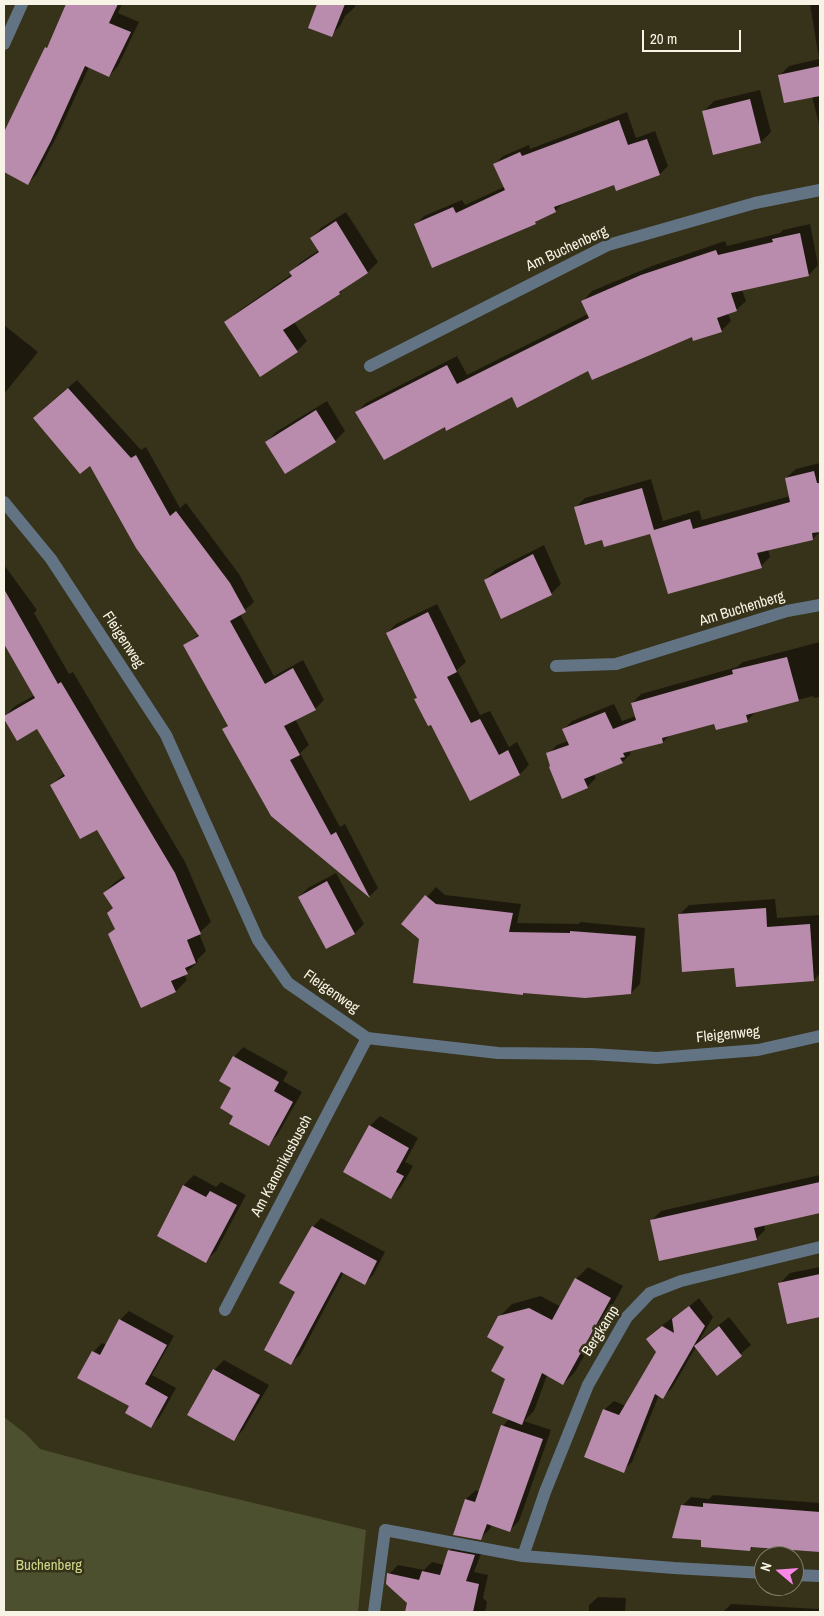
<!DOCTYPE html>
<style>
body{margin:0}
#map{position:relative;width:824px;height:1616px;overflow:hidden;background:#37321a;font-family:"Archivo Narrow",sans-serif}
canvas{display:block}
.frame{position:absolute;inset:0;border:5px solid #f7f4e5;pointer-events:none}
.north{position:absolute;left:754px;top:1546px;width:50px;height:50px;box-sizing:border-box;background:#37321a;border:1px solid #84806b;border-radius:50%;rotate:288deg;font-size:14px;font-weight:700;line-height:20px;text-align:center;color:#f7f4e5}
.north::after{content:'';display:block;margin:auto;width:18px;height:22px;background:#fa87e7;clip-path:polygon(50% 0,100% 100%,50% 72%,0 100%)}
.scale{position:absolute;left:642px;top:30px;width:99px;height:22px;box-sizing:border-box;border:2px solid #f7f4e5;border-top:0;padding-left:6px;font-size:15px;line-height:18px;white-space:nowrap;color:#f7f4e5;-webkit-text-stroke:4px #37321a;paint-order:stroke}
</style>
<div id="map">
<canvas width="824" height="1616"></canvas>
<div class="frame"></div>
<div class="north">N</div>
<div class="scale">20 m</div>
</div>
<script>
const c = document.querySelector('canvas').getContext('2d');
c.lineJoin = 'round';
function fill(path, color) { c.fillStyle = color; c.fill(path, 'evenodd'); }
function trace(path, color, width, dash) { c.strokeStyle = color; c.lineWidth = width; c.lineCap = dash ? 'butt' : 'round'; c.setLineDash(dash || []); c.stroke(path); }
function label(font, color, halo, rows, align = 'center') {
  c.font = font + ' "Archivo Narrow",sans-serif'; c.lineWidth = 5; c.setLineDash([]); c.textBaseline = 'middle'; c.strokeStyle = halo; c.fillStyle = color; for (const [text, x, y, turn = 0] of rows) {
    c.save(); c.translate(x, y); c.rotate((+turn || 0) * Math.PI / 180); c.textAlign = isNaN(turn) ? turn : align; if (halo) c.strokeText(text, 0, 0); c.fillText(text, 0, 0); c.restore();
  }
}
const green = new Path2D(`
 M4 1417 26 1434 40 1449 129 1473 366 1530 358 1612H4Z`);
const shadow = new Path2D(`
 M67 4H122L118 13 139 22 118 66 109 76 89 67 60 130 37 174 28 183 4 171V137L46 48 50 43Z
 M313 4H356L355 7 345 16 340 26 331 35 317 5Z
 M810 4H820V129L812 96 780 75 789 66 819 59Z
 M760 90 771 132 761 142 704 111 714 101Z
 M627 112 636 138 655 131 668 166 660 174 615 184 564 202 555 211 540 218 535 223 415 225 424 216 462 200 465 205 504 187 494 165 503 156 529 145 530 149Z
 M346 212 378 262 368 272 347 285 340 293 294 322 307 341 297 351 226 323 236 313 292 274 291 272 301 262 319 250 311 238 321 228Z
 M810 224 818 265 809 275 742 290 746 301 736 310 728 314 731 321 721 331 693 336 512 395 445 426 357 412 366 403 457 356 467 375 588 314 583 301 592 291 652 266 725 241 727 246 780 233 783 230Z
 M4 325 38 352 4 394Z
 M77 380 141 450 146 447 180 508 186 503 239 574 254 602 240 614 274 676 303 660 324 700 315 709 295 719 309 745 300 753 340 827 345 824 378 888 370 896 272 816 224 729 229 725 185 645 199 634 90 464 43 409Z
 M327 401 345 431 335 441 267 442 276 432Z
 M820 463V531L813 539 768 549 770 557 761 566 651 532 602 538 576 507 585 498 651 479 663 521 699 510 702 520 790 496 786 478 796 469Z
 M544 545 561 584 551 594 485 580 495 570Z
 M4 565 37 610 34 613 69 674 73 672 185 862 211 922 199 933 206 951 197 960 198 962 184 974 187 980 176 991 141 1006 110 934 116 928 114 907 104 893 115 882 125 876 97 828 51 785 65 773 38 727 4 717 15 706 35 695 4 642Z
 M437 604 466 662 457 670 480 715 490 711 509 747 517 742 529 765 520 774 471 799 387 633 396 624Z
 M820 642V697L814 698 813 696 756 711 747 721 715 723 670 735 663 742 629 750 631 754 622 762 594 774 596 778 587 787 551 766 548 754 557 745 568 741 564 729 572 721 614 704 622 721 636 716 632 703 641 694 737 667 743 662Z
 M336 873 364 924 355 933 326 948 299 897 308 888Z
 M436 887 445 895 521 904 517 923 579 924 580 922 645 928 640 984 631 993 420 938 403 924Z
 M775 899 777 918 819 915 820 973 814 980 735 967 679 915 689 905Z
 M243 1047 288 1072 283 1081 302 1092 278 1134 269 1144 235 1116 233 1087 234 1057Z
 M380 1116 418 1138 405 1162 413 1166 401 1187 391 1197 370 1126Z
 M194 1175 216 1187 221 1182 246 1195 216 1251 206 1261 159 1235 184 1185Z
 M820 1175V1211L764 1224 765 1230 756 1239 652 1220 661 1211Z
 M321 1218 385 1252 373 1275 365 1283 344 1272 300 1355 291 1363 297 1292 313 1227Z
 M588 1267 623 1286 575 1372 563 1384 547 1375 534 1411 524 1421 551 1430 519 1521 510 1530 492 1524 490 1529 481 1538 466 1499 476 1490 480 1492 503 1426 510 1418 505 1346 499 1317 512 1304 541 1296 561 1307 576 1279Z
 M820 1267V1316L788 1322 780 1283 790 1273Z
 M699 1298 713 1317 699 1341 729 1317 751 1345 717 1374 696 1347 672 1388 663 1397 659 1395 632 1462 623 1471 604 1410 614 1401 626 1406 657 1351 647 1339 656 1330 672 1318 674 1319Z
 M129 1311 174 1336 152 1375 176 1388 160 1417 151 1426 130 1406 79 1377 93 1352 102 1343 106 1345 120 1320Z
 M224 1360 269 1385 243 1430 233 1440 189 1415 214 1370Z
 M713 1495 820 1503V1551L754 1546 750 1550 702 1539 682 1506 691 1497 709 1499Z
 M459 1541 484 1546 474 1572 488 1575 483 1598 487 1602 485 1612H406L409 1602 389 1574 398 1565 424 1570 432 1562 444 1565 449 1551Z
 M598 1597 626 1598 625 1612H589V1605Z
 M731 1604 818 1609 820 1607V1612H723Z`);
const building = new Path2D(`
 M66 4H118L109 23 131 32 109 77 85 66 51 141 28 185 4 172V132L45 47 47 48Z
 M317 4H345L332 37 308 28Z
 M820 66V96L784 103 778 75Z
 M750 99 761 143 713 155 702 111Z
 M619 120 628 145 647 139 660 175 616 191 614 185 554 207 556 212 535 222 536 224 432 268 414 224 453 207 456 213 505 190 493 164 520 152 522 156Z
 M336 221 368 273 339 292 340 294 283 330 298 352 260 377 224 322 292 276 289 272 319 252 310 238Z
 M800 233 809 276 731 293 737 311 717 318 722 332 693 341 692 337 592 380 588 371 517 408 512 397 446 431 445 427 384 460 355 412 447 365 457 384 589 318 581 301 641 275 716 250 718 255 773 242 772 239Z
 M68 388 131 458 136 455 170 516 176 511 230 583 246 612 230 621 265 684 293 668 316 710 284 726 300 755 290 760 331 835 336 832 370 898 271 816 222 729 228 726 183 645 199 636 136 548 90 466 80 474 33 418Z
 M316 410 336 442 285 474 265 442Z
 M814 471 817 483H820V532L812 533 813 540 757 553 762 568 668 594 650 534 604 547 602 540 585 545 574 507 642 488 654 530 690 519 693 529 790 502 785 478Z
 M533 554 552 595 501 619 484 580Z
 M4 589 58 684 61 682 175 873 201 934 187 940 196 963 185 968 188 974 171 981 176 992 141 1008 108 934 115 929 107 913 113 908 103 893 125 878 97 830 80 839 50 785 65 776 37 729 17 741 4 719V716L35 698 4 644Z
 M428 612 457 672 447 677 471 723 480 719 499 755 508 750 520 775 470 801 431 725 428 726 414 699 417 698 386 633Z
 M787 657 799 701 746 715 748 722 716 730 714 724 662 738 663 743 623 753 625 757 620 758 623 763 584 779 588 788 562 799 549 767 550 766 546 753 569 745 562 729 605 712 613 729 636 720 631 703 733 674 732 670Z
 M327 881 355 934 326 949 298 897Z
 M425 895 436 904 513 913 509 932 570 933V931L636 936 631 994 585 998 523 993V995L413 983 419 939 401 924Z
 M766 908 767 927 810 924 814 981 736 987 734 968 682 972 678 914Z
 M233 1056 279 1082 274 1091 293 1102 269 1146 229 1124 233 1116 220 1108 231 1088 219 1081Z
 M369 1125 409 1148 396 1172 404 1176 391 1199 343 1172Z
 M820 1182V1213L754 1228 757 1240 659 1261 650 1220Z
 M183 1185 206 1197 210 1191 237 1205 206 1263 157 1236Z
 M312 1226 377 1261 365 1285 341 1272 291 1365 264 1350 295 1292 279 1283Z
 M820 1274V1317L787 1324 778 1283Z
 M575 1278 611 1298 563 1385 542 1373 522 1425 492 1413 505 1379 491 1371 504 1347 487 1337 498 1316 529 1308 552 1320Z
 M689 1306 705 1326 663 1399 655 1394 624 1473 584 1457 603 1409 619 1415 656 1352 646 1339 662 1326 674 1333 672 1319Z
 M119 1319 167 1345 145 1384 168 1397 151 1428 125 1413 129 1406 77 1378 92 1351 100 1355Z
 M719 1326 742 1356 717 1376 694 1346Z
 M213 1369 260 1395 234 1441 187 1415Z
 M501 1425 543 1439 510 1532 487 1524 481 1540 453 1535 465 1499 475 1502Z
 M703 1503 820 1512V1552L751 1547 750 1551 701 1547V1540L672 1538 681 1505 703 1507Z
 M448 1550 475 1555 466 1581 479 1584 473 1612H405L407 1603 386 1584 387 1573 419 1580 422 1571 440 1575Z`);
const street = new Path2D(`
 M4 44 22 4
 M370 366 608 245 755 203 820 190
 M4 502 51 559 166 735 258 940 288 983 367 1038 498 1053 591 1054 657 1058 758 1050 820 1036
 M556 666 616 664 787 611 820 605
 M225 1310 367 1038
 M523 1556 545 1492 588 1385 627 1317 650 1293 681 1281 820 1247
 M794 1575 820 1576
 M374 1612 385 1530 523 1556 674 1568 764 1573`);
const streetNames = [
 ["Am Buchenberg",567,249,-25],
 ["Am Buchenberg",742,609,-17],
 ["Fleigenweg",123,640,57],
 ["Fleigenweg",331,992,35],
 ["Fleigenweg",728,1035,-6],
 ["Am Kanonikusbusch",282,1166,-62],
 ["Bergkamp",601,1331,-58]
];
const parkNames = [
 ["Buchenberg",49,1566]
];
fill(green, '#4c502e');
fill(shadow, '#0007');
fill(building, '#b98bad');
trace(street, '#627484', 12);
label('15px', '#f7f4e5', '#37321a', streetNames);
label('15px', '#cdd889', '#37321a', parkNames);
</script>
